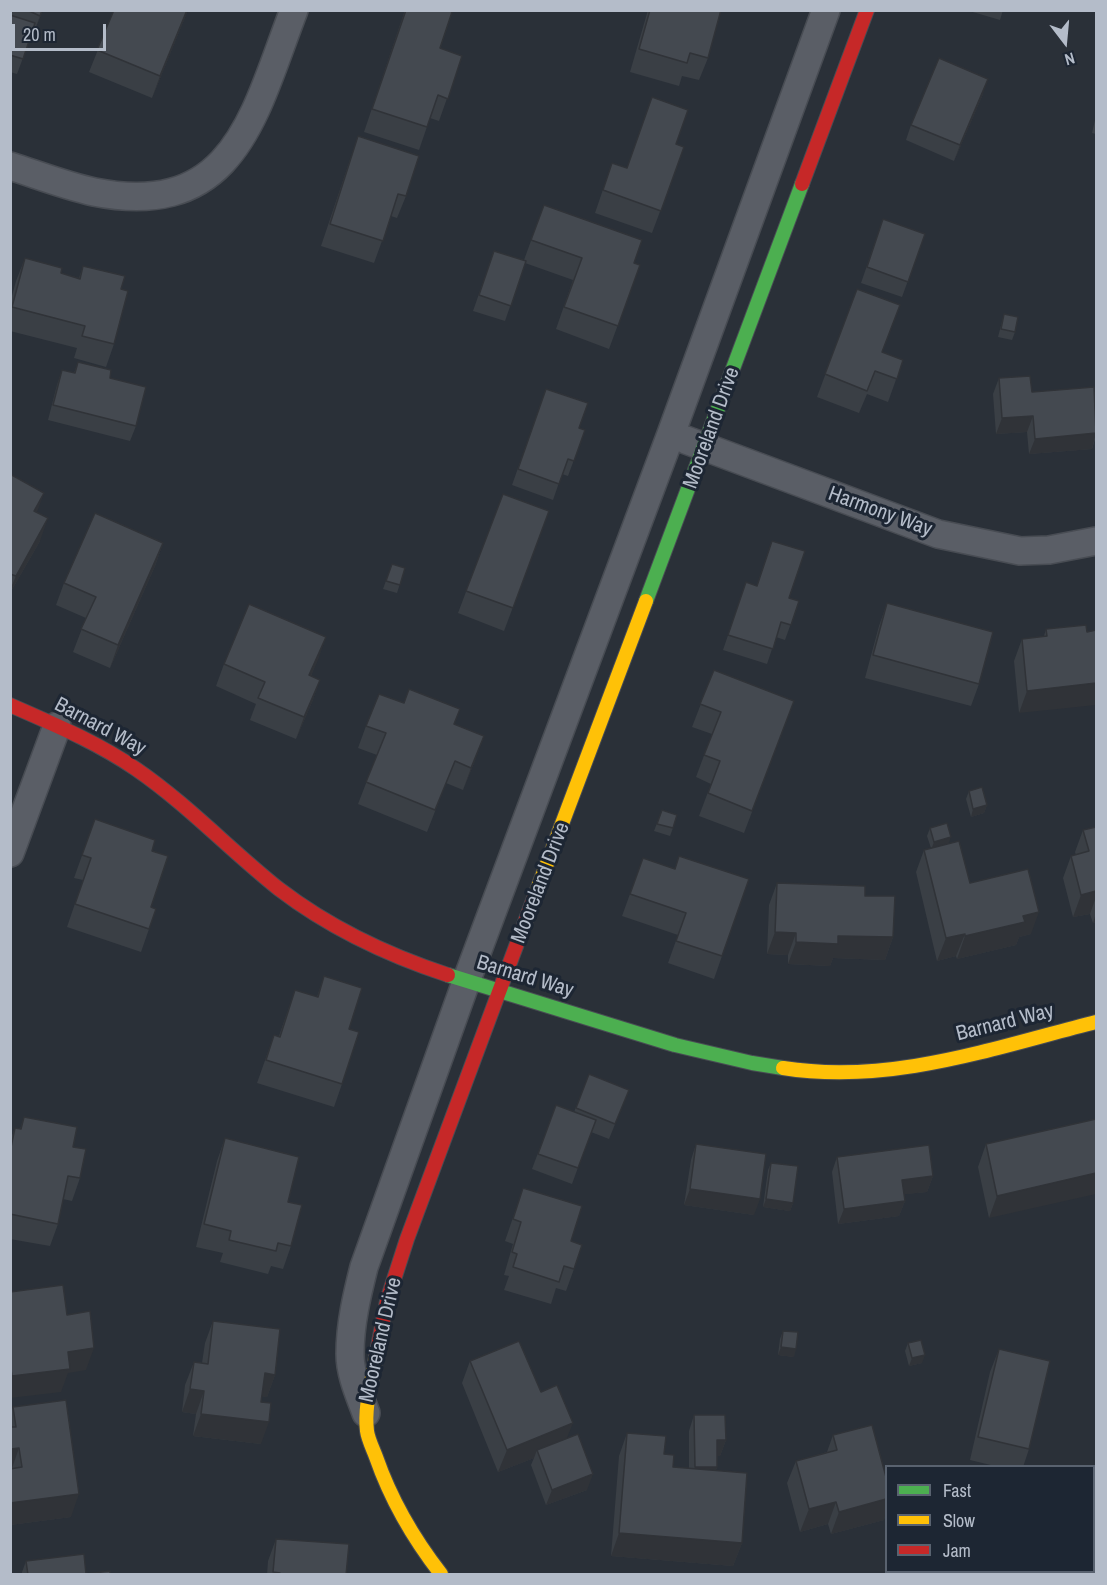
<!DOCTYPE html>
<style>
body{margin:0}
#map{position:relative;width:1107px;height:1585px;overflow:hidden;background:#2a3038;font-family:"Archivo Narrow",sans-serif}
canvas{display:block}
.frame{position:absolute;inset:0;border:12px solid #b4bcc9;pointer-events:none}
.legend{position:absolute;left:885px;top:1465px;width:210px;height:108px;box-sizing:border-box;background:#1d2633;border:2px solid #59626f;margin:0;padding:8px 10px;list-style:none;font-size:18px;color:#b4bcc9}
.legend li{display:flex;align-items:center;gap:12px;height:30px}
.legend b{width:30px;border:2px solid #59626f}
.north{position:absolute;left:1035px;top:12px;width:60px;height:60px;-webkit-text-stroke:4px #1d2633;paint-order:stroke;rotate:164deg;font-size:16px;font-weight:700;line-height:24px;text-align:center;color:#b4bcc9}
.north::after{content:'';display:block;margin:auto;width:21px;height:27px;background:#b4bcc9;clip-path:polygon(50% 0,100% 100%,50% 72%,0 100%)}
.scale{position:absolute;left:12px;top:24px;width:94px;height:27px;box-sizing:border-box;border:3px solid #b4bcc9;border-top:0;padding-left:8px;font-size:18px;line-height:21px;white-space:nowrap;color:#b4bcc9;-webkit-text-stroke:4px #1d2633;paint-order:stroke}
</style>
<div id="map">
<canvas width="1107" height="1585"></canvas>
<div class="frame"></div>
<ul class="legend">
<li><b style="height:8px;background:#4caf50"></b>Fast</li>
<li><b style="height:8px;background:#ffc107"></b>Slow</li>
<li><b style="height:8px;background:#c62828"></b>Jam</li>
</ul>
<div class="north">N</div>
<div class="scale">20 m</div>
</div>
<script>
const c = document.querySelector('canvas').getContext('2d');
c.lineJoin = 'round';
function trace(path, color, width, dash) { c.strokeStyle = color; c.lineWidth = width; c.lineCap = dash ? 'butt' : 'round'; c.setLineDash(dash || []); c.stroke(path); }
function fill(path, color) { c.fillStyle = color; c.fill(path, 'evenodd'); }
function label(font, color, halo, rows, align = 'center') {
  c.font = font + ' "Archivo Narrow",sans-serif'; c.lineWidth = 6; c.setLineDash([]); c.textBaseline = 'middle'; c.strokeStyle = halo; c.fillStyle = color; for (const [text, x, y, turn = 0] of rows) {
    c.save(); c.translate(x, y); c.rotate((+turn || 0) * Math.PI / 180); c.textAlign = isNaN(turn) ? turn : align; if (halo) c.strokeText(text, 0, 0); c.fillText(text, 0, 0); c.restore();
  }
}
const street = new Path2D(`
 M10 166C38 175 66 186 94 192 235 220 254 114 294 10
 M686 440 938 534 1020 551 1049 550 1096 541
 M10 853 57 726
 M366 1413C359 1394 350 1374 350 1354 350 1324 357 1295 364 1267L466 982 671 434 826 10
 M1094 1558 1096 1557
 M1030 1574 1041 1572`);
const fast = new Path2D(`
 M646 601 802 184
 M448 975 675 1045 752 1063 783 1068`);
const slow = new Path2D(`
 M534 898 646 601
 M783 1068C891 1085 993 1048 1096 1022
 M376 1357C372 1381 364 1406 367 1431 368 1439 373 1449 376 1457 391 1500 413 1538 441 1574`);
const jam = new Path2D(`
 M802 184 867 10
 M10 705C53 724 97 742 136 769 187 804 230 850 279 889 330 928 387 955 448 975
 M376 1357 387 1301 407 1239 534 898`);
const wall = new Path2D(`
 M10 10H43L34 32 33 31 17 74 10 72Z
 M114 10H188L152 98 89 72Z
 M405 10 440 48 462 56 439 121 430 118 419 150 364 132Z
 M648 10H721L708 58 699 80 682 76 679 86 630 72Z
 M966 10H1003L1000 20Z
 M983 94 954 161 906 140 911 125Z
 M1096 116V134L1092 133Z
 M358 136 406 196 397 218 391 216 374 263 321 246Z
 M684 147 652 233 595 213 612 163 626 168Z
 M544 205 634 263 640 265 609 349 556 329 573 280 525 263 505 321 473 311 494 251 524 260Z
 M883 219 925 234 902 297 861 283Z
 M25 258 61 273 79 278 83 266 121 289 114 344 106 367 74 358 77 348 10 331V303L16 281Z
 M857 289 882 352 903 360 888 402 867 394 859 413 817 397Z
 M1004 314 1015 332 1012 340 998 337Z
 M78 362 110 378 136 426 130 441 48 420 57 385 62 370 74 373Z
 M999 378 1096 422V436L1092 449 1029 454 1027 432 996 434 993 394Z
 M546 389 579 428 585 430 568 476 562 474 553 500 512 485Z
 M10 474 37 512 40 541 10 593Z
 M503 494 549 511 504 631 458 613Z
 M163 543 155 566 110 668 73 652 86 618 56 605 64 583Z
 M392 564 405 568 397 593 383 589Z
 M746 582 799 601 785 640 776 637 767 664 723 650Z
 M887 603 979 684 971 706 865 678 879 626Z
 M1046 629 1087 632 1019 713 1014 661 1022 639 1044 636Z
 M326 637 311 676 320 680 312 702 296 739 250 720 256 704 216 686 224 664Z
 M714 670 794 701 744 833 699 816 711 784 696 777 712 734 692 727Z
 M404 703 460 709 454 724 476 758 463 790 446 783 427 832 358 804 377 755 358 748 366 726Z
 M969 791 987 805 984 813 971 817 966 799Z
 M662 810 673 828 670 836 654 831Z
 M95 819 152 851 151 907 156 909 141 952 67 927 83 880 74 878Z
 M1096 827V922L1093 923 1090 914 1073 917 1063 878 1071 856 1076 855 1075 852 1083 830Z
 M930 828 949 843 970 883 1031 934 1019 937 1016 945 957 959 956 956 937 961 916 872 924 850 931 848 927 836Z
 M643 858 722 956 714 979 668 963 678 935 622 916Z
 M777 883 865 896 893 937 885 960 833 958 830 966 788 964V955L767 954 769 905Z
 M324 976 349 1029 342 1084 334 1107 257 1083 274 1035 279 1036 295 990 317 997Z
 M589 1074 629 1090 609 1139 591 1132 572 1184 532 1169 556 1105 574 1112Z
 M24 1117 73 1147 80 1178 72 1201 63 1199 58 1224 50 1246 10 1239V1141L15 1128 20 1129Z
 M1096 1119 989 1218 978 1167 986 1144Z
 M225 1138 288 1202 291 1246 283 1269 271 1266 268 1274 220 1262 223 1253 196 1247 217 1161Z
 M696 1144 754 1215 684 1205 691 1160Z
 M837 1157 933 1176 927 1192 904 1194 905 1201 899 1216 838 1224 832 1172Z
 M771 1163 793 1203 790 1211 763 1207 768 1170Z
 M523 1188 571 1241 574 1269 566 1291 556 1288 551 1304 504 1290 509 1276 504 1275 513 1244 505 1241Z
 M213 1321 275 1375 267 1397 262 1396 261 1444 193 1436 196 1414 182 1412 185 1385 194 1362 202 1363 205 1343Z
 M783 1331 794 1357 778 1355 780 1339Z
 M908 1343 922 1363 909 1366 905 1351Z
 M999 1349 1029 1449 1023 1467H999L970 1460 990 1372Z
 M470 1361 541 1392 567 1438 587 1490 546 1505 531 1465 534 1458 498 1472 462 1383Z
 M13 1407 71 1517 10 1525V1414Z
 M694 1415 726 1440 720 1456H717V1467L716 1470 742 1543 733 1566 611 1556 619 1456 627 1433 664 1454 673 1467 689 1468V1431Z
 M833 1435 886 1477V1513L884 1520 831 1534 828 1524 800 1532 787 1483 796 1461 827 1452Z
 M276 1539 346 1575H267L268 1561Z
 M26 1561 86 1574 110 1575H21Z`);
const shadedWall = new Path2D(`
 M42 10H43L34 32 40 16Z
 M187 10H188L152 98 160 76Z
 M988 79 983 94 954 161 960 145Z
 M1033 416 1027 432 996 434 1002 418Z
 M1096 433 1092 449 1029 454 1035 439Z
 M44 493 36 515 34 511Z
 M48 518 40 541 10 593V590L16 576Z
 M163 543 155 566 110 668 118 645Z
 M326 637 318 660 301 698 309 675Z
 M320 680 312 702 296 739 304 717Z
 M1096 683V705L1019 713 1027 691Z
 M484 736 476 758 463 790 471 768Z
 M987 805 984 813 971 817 973 809Z
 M951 837 948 845 931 850 934 842Z
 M1096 891V897L1090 914 1073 917 1081 895Z
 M1039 912 1031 934 1019 937 1016 945 957 959 965 936 1023 916Z
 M1096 913V922L1093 923Z
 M775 932 796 933 788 955 767 954Z
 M965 934 956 956 937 961 946 938Z
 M838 936 893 937 885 960 833 958 830 966 788 964 796 942Z
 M1096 1173V1194L989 1218 997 1196Z
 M933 1176 927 1192 897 1195 902 1180Z
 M690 1189 760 1199 754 1215 684 1205Z
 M766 1199 793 1203 790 1211 763 1207Z
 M905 1201 899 1216 838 1224 844 1209Z
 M781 1347 796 1349 794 1357 778 1355Z
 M94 1348 86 1370 68 1373 61 1392 10 1398V1381L12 1376 68 1352Z
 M925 1355 922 1363 909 1366 912 1358Z
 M265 1373 275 1375 267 1397 257 1396Z
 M190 1389 204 1391 196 1414 182 1412Z
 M201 1414 269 1422 261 1444 193 1436Z
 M573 1423 564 1445 537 1450 534 1458 498 1472 507 1450Z
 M717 1440H726L720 1456H711Z
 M19 1448 11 1471H10L11 1449Z
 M695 1467H717L711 1482 689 1483Z
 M593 1474 587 1490 546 1505 552 1490Z
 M79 1494 71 1517 10 1525V1503Z
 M886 1499V1513L884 1520 831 1534 839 1512Z
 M836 1502 828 1524 800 1532 809 1509Z
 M619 1533 742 1543 733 1566 611 1556Z`);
const building = new Path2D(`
 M27 10H42L40 16Z
 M114 10H187L160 76 97 50Z
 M406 10H448L452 12 440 48 462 56 448 99 438 95 427 127 372 109Z
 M650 10H721L708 58 690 53 687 63 639 49Z
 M10 15 35 23 23 59 10 55Z
 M939 58 988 79 960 145 911 125Z
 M652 97 688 110 676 144 684 147 661 211 603 190 612 163 627 168Z
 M358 136 419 156 406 196 398 194 383 241 330 224Z
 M544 205 642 240 634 263 640 265 618 326 564 307 582 258 531 240Z
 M883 219 925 234 908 282 867 267Z
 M494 251 526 261 511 306 479 295Z
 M25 258 62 268 61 273 80 279 83 266 125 276 121 289 128 291 114 344 82 336 85 326 12 307Z
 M857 289 900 305 882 352 903 360 897 379 875 371 867 391 825 374Z
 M1004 314 1018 317 1015 332 1001 329Z
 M78 362 111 370 110 378 146 387 136 426 53 405 62 370 75 373Z
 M1030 376 1032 392 1094 387 1096 433 1035 439 1033 416 1002 418 999 378Z
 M546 389 588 403 579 428 585 430 574 461 568 459 559 484 518 469Z
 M10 474 44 493 34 511 48 518 16 576 10 574Z
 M503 494 549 511 513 608 466 591Z
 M95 513 163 543 118 645 81 629 96 597 64 583Z
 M772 541 805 551 789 598 799 601 791 625 781 622 773 649 728 635 746 582 757 586Z
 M392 564 405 568 400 585 386 581Z
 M887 603 993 632 979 684 873 655Z
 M249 604 326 637 309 675 320 680 304 717 258 698 265 682 224 664Z
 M1086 625 1087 632 1096 630V683L1027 691 1022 639 1047 636 1046 629Z
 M714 670 794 701 752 811 708 793 720 761 704 755 721 712 700 704Z
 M409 689 460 709 454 724 484 736 471 768 455 761 435 810 366 782 386 733 366 726 379 694 404 703Z
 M982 787 987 805 973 809 969 791Z
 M662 810 677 815 673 828 657 824Z
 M95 819 155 840 152 851 168 856 151 907 156 909 149 929 75 904 91 858 82 855Z
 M947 823 951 837 934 842 930 828Z
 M1096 827V891L1081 895 1071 856 1089 851 1083 830Z
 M959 841 970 883 1028 869 1039 912 1023 916 1025 922 965 936V934L946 938 924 850Z
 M679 856 749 879 722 956 676 941 686 913 630 894 643 858 675 869Z
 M777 883 865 886V896H895L893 937 838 936V944L796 942V933L775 932Z
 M324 976 362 988 349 1029 359 1032 342 1084 266 1060 274 1035 280 1037 295 990 318 997Z
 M589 1074 629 1090 615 1124 576 1108Z
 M556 1105 596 1120 578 1168 538 1154Z
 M24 1117 77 1127 73 1147 86 1149 80 1178 68 1176 58 1224 10 1214V1152L15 1128 21 1129Z
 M1096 1119V1173L997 1196 986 1144Z
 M225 1138 299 1157 288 1202 302 1205 291 1246 278 1243 276 1251 229 1240 231 1231 204 1224Z
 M696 1144 766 1154 760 1199 690 1189Z
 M929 1145 933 1176 902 1180 905 1201 844 1209 837 1157Z
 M771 1163 798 1166 793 1203 766 1199Z
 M523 1188 582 1206 571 1241 582 1245 574 1269 564 1266 559 1282 513 1267 517 1254 512 1252 521 1222 513 1219Z
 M63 1285 67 1315 90 1311 94 1348 68 1352 70 1369 12 1376 10 1363V1292Z
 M213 1321 280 1329 275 1375 265 1373 261 1402 271 1403 269 1422 201 1414 204 1391 190 1389 194 1362 208 1364Z
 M783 1331 798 1332 796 1349 781 1347Z
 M921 1340 925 1355 912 1358 908 1343Z
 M519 1341 541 1392 557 1385 573 1423 507 1450 470 1361Z
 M999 1349 1050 1361 1029 1449 978 1437Z
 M66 1400 79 1494 10 1503V1469L22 1467 19 1448 11 1449 10 1448V1427H16L13 1407Z
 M694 1415H725L726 1440H717V1467H695Z
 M872 1425 886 1477V1499L839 1512 836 1502 809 1509 796 1461 837 1450 833 1435Z
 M627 1433 666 1436 664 1454 674 1455 673 1467 747 1473 742 1543 619 1533Z
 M578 1434 593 1474 552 1490 537 1450Z
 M276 1539 349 1544 346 1575H280V1573L273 1572Z
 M84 1554 86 1574 110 1571V1575H28L26 1561Z`);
const streetNames = [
 ["Mooreland Drive",712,428,-70],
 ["Harmony Way",880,512,20],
 ["Barnard Way",100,727,28],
 ["Mooreland Drive",541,883,-69],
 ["Barnard Way",525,977,17],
 ["Barnard Way",1005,1023,-14],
 ["Mooreland Drive",381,1340,-77]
];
trace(street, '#484c53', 30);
trace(fast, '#484c53', 16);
trace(slow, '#484c53', 16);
trace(jam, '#484c53', 16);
trace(street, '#5a5e66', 27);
trace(fast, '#4caf50', 14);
trace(slow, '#ffc107', 14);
trace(jam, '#c62828', 14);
fill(wall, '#3a3f45');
fill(shadedWall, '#303338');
fill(building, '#444950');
trace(building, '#303338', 1.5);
label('21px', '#b4bcc9', '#1d2633', streetNames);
</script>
